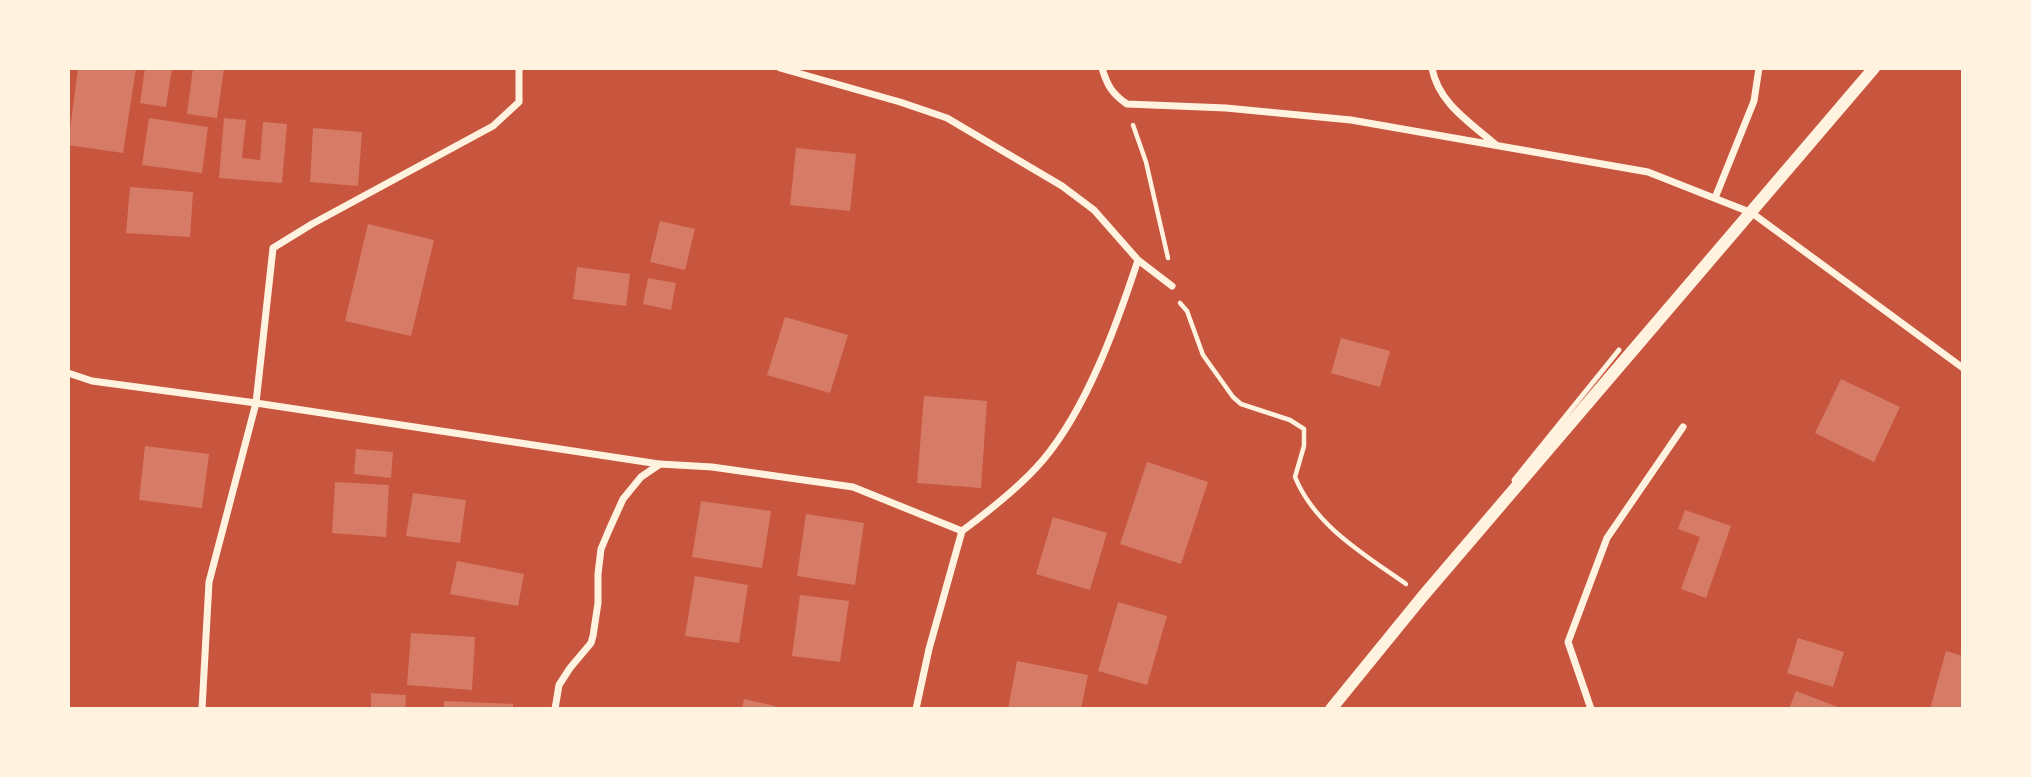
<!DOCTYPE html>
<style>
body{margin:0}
#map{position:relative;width:2031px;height:777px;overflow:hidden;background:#c8553d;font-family:"Libre Baskerville",serif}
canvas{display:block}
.frame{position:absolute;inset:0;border:70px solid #fff3e0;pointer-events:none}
</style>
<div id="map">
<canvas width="2031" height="777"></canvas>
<div class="frame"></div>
</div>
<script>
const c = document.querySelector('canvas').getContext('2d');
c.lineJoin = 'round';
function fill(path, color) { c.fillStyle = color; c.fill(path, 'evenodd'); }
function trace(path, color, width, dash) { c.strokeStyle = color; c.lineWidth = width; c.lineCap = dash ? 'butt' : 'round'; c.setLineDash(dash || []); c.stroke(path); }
const building = new Path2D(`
 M78 68H136L123 153 68 145Z
 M145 68H172L166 107 140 103Z
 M193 68H224L217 118 187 114Z
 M149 118 208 127 202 173 142 165Z
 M224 118 246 120 242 158 260 160 263 122 287 124 282 183 219 178Z
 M313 128 362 132 358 186 310 182Z
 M796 148 856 154 850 211 790 205Z
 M130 187 193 192 190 237 126 233Z
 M660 221 695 229 685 270 650 262Z
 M368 224 434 240 411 336 345 321Z
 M577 267 630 274 626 306 573 299Z
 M648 278 676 283 671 310 643 304Z
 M785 317 848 335 830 393 767 375Z
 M1341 338 1390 351 1380 387 1331 373Z
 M1841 379 1900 407 1874 462 1815 433Z
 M924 396 987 401 981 488 917 483Z
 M145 446 209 454 202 508 139 500Z
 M356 449 393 452 391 478 354 474Z
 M1147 462 1208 482 1181 564 1120 544Z
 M335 482 389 485 386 537 332 533Z
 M413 493 466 500 460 543 406 536Z
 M701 501 771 511 762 568 692 557Z
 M1685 510 1731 526 1706 598 1681 589 1700 537 1678 529Z
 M806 514 864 523 855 585 797 576Z
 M1053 517 1107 533 1090 590 1036 574Z
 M457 561 524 574 518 606 450 594Z
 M695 576 748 585 739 643 685 636Z
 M800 595 849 601 840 662 792 656Z
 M1118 602 1167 616 1147 685 1098 671Z
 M411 633 475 637 472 690 407 685Z
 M1798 638 1844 652 1833 687 1787 673Z
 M1946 651 1963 656V709H1930Z
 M1017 661 1088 675 1081 709H1008Z
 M1796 691 1843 709H1789Z
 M371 693 406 695 405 709H371Z
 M744 699 775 706V709H742Z
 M444 701 513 704V709H444Z`);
const path = new Path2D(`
 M1133 125 1146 162 1168 258
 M1180 303 1187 311 1203 355 1233 397 1241 404 1290 420 1304 429V446L1295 477C1315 526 1365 555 1406 584`);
const service = new Path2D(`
 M1514 480 1619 350`);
const minor = new Path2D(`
 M780 68 900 102 947 118 1062 186 1094 210 1138 260 1172 286
 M1102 68C1107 85 1112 94 1127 104L1226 108 1351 120 1648 172 1752 213 1963 368
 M1432 68C1438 103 1471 123 1496 145
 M1715 198 1754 101 1759 68
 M68 373 92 381 256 403 659 464
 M962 531C989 511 1022 485 1043 460 1087 408 1117 324 1138 260
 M202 709 209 582 256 403 273 248 312 224 493 126 519 102V68
 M555 709 559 685 570 668 591 643 593 636 598 603V574L601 549 609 530 623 499 641 477 660 464 712 467 853 487 962 531 929 649 916 709
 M1591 709 1568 642 1607 538 1683 427`);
const tertiary = new Path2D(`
 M1331 709 1423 596 1874 68`);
fill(building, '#d67c66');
trace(path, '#fff3e0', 4.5);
trace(service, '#fff3e0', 5);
trace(minor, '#fff3e0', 7);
trace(tertiary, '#fff3e0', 12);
</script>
